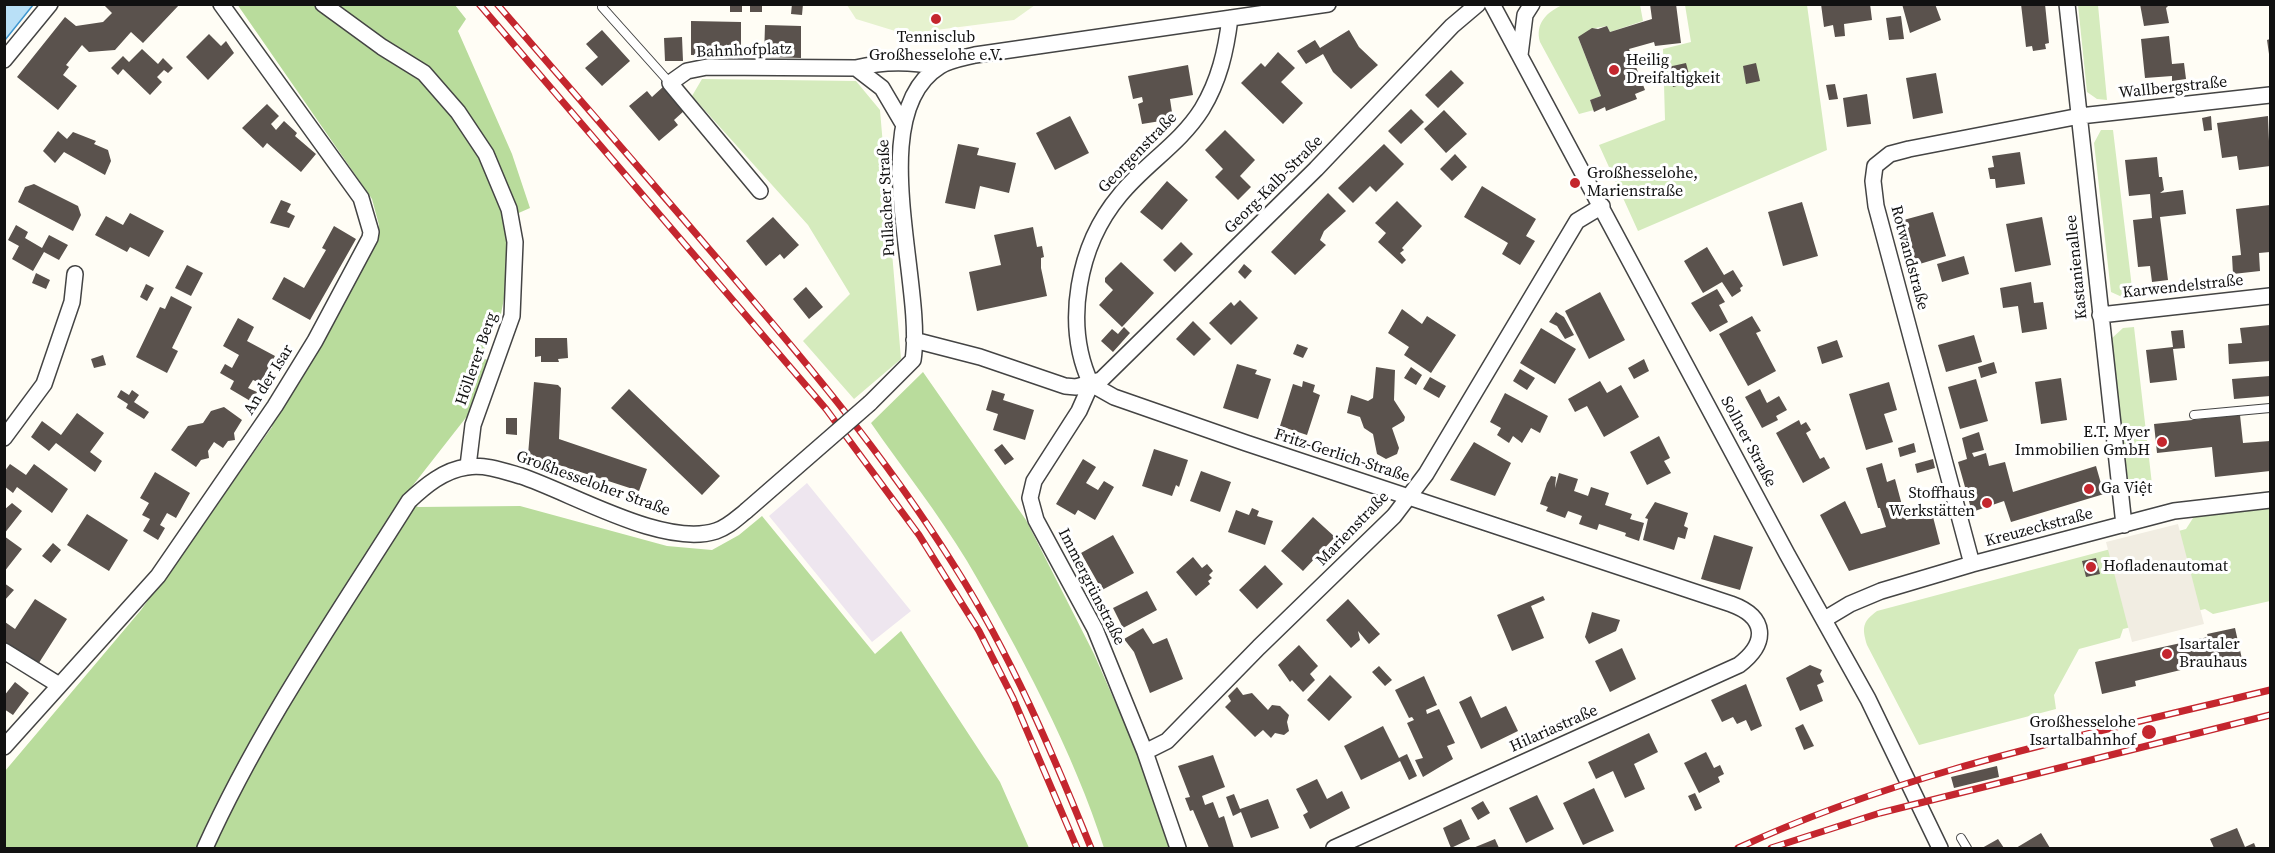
<!DOCTYPE html>
<meta charset="utf-8">
<style>
body{margin:0}
#map{position:relative;width:2275px;height:853px;overflow:hidden;background:#fffdf5;font-family:"Source Serif 4",serif}
canvas{display:block}
.frame{position:absolute;inset:0;border:6px solid #111;pointer-events:none}
</style>
<div id="map">
<canvas width="2275" height="853"></canvas>
<div class="frame"></div>
</div>
<script>
const c = document.querySelector('canvas').getContext('2d');
c.lineJoin = 'round';
function fill(path, color) { c.fillStyle = color; c.fill(path, 'evenodd'); }
function trace(path, color, width, dash) { c.strokeStyle = color; c.lineWidth = width; c.lineCap = dash ? 'butt' : 'round'; c.setLineDash(dash || []); c.stroke(path); }
function label(font, color, halo, rows, align = 'center') {
  c.font = font + ' "Source Serif 4",serif'; c.lineWidth = 6; c.setLineDash([]); c.textBaseline = 'middle'; c.strokeStyle = halo; c.fillStyle = color; for (const [text, x, y, turn = 0] of rows) {
    c.save(); c.translate(x, y); c.rotate((+turn || 0) * Math.PI / 180); c.textAlign = isNaN(turn) ? turn : align; if (halo) c.strokeText(text, 0, 0); c.fillText(text, 0, 0); c.restore();
  }
}
const industrial = new Path2D(`
 M807 483 911 611 872 642 769 516Z`);
const green = new Path2D(`
 M1563 5H1640L1643 21 1610 32 1607 26 1590 29 1586 34 1578 37 1601 96 1590 100 1594 110 1579 114 1540 42C1535 24 1546 12 1563 5Z
 M1685 5H1807L1827 150 1638 231 1599 145 1665 120 1663 49 1691 42Z
 M2078 5H2098L2107 100 2097 99 2087 92Z
 M702 79 856 81 880 110 901 359 854 399 803 341 850 294 808 225 692 96Z
 M2101 130H2113L2133 296 2122 297 2111 292 2094 143Z
 M2134 327 2153 493 2135 492 2128 481 2111 339 2123 328Z
 M2270 507V601L2213 614 2205 609 2123 629 2120 638 2079 649 2054 695 2056 709 1919 745 1867 645C1862 628 1862 622 1877 611L2186 529 2195 515Z`);
const forest = new Path2D(`
 M237 4 455 5 466 19 458 31 512 154 530 208 505 219 508 278 500 319 494 318 482 358 488 360 468 415 403 498 418 507 520 506 667 546 712 550 739 535 762 516 875 654 901 631 1000 782 1029 848H5V771L141 610 272 427 273 420 376 239 379 225 372 199Z
 M923 372 1026 520 1094 654 1140 759 1169 848H1104C1075 755 1017 646 967 561 938 513 903 469 871 423Z`);
const pitch = new Path2D(`
 M847 5H1035L1014 20 905 34 856 19Z`);
const plaza = new Path2D(`
 M2178 524 2204 624 2132 642 2106 542Z`);
const water = new Path2D(`
 M5 4 33 5 5 40 4 5Z`);
const building = new Path2D(`
 M103 4H180L143 43 131 32 115 50 89 52 82 45 66 65 69 67 63 75 77 86 58 110 17 77 65 17 76 26 103 22 112 13Z
 M792 4H803L802 15 791 14Z
 M1650 4H1676L1681 43 1655 46 1654 42 1629 49 1645 90 1635 94 1637 99 1606 111 1605 107 1594 112 1590 100 1601 96 1578 37 1592 28 1598 29 1607 26 1610 32 1652 19Z
 M1821 4H1870L1872 20 1844 24 1845 36 1835 37 1833 25 1824 27Z
 M1902 4H1935L1941 20 1910 33Z
 M2021 4H2045L2049 43 2045 44 2046 49 2033 51 2032 46 2026 47Z
 M2140 4H2170L2166 8 2169 23 2144 26Z
 M730 5H742V12H730Z
 M750 5H762V12H750Z
 M1901 16 1904 39 1889 40 1886 18Z
 M691 21 741 22V56L691 55Z
 M765 25 801 26V58L764 57Z
 M602 30 630 61 602 86 585 68 598 57 586 44Z
 M1349 30 1359 47 1378 65 1351 89 1333 72 1323 54 1306 64 1297 51 1315 40 1320 48Z
 M209 34 221 46 226 41 234 53 208 80 186 57Z
 M2169 36 2172 64 2184 63 2186 79 2172 81V76L2145 78 2141 39Z
 M682 37 683 61H665L664 38Z
 M2270 39V54H2269L2267 40Z
 M142 49 158 64 163 58 173 68 168 73 164 70 157 77 162 82 150 95 123 69 118 75 111 68 123 56 129 62Z
 M1278 52 1295 68 1281 82 1303 103 1283 124 1241 83 1261 63 1265 67Z
 M1686 63 1691 82 1673 87 1668 67Z
 M1756 63 1760 81 1746 84 1743 66Z
 M1188 65 1193 95 1170 99 1173 119 1142 124 1138 104 1143 102 1142 97 1133 99 1128 76Z
 M1451 70 1464 83 1438 108 1425 95Z
 M1936 73 1943 113 1913 119 1906 78Z
 M1835 84 1838 99 1829 100 1826 85Z
 M664 86 685 110 674 120 678 125 659 141 629 106 647 91 652 97Z
 M1867 94 1871 124 1847 127 1843 98Z
 M267 104 279 116 271 124 276 130 284 121 297 133 295 136 316 154 301 172 267 143 263 148 242 128Z
 M1411 109 1424 122 1401 144 1388 131Z
 M1444 110 1467 134 1446 153 1424 129Z
 M1070 116 1089 153 1055 170 1036 133Z
 M2211 116 2212 130 2204 131 2202 118Z
 M2268 116 2270 166 2239 170 2237 156 2222 158 2217 123Z
 M1225 130 1255 160 1240 176 1251 187 1238 200 1215 177 1223 169 1205 150Z
 M58 131 67 139 73 132 96 141 94 144 108 150 111 161 105 175 64 152 55 163 43 151Z
 M958 144 979 148 977 155 1016 163 1009 193 980 186 975 209 945 203Z
 M1384 144 1404 164 1376 192 1370 186 1353 203 1338 188Z
 M2020 152 2025 184 1996 188 1995 179H1990L1988 168 1994 167 1992 156Z
 M1455 154 1467 167 1452 181 1440 169Z
 M2157 157 2159 177H2162L2164 190 2160 193 2183 190 2186 214 2160 217 2168 280 2152 282 2150 266 2138 267 2133 220 2152 218 2150 194 2129 196 2125 160Z
 M1167 181 1188 200 1162 230 1140 212Z
 M34 184 78 206 81 215 73 231 18 202 25 187Z
 M1482 186 1536 219 1526 236 1535 241 1520 265 1502 254 1508 243 1464 217Z
 M1328 193 1346 211 1324 231 1320 240 1326 245 1295 275 1271 252Z
 M281 200 291 204 287 212 295 216 289 228 270 223Z
 M1397 201 1422 226 1402 248 1404 250 1400 253 1406 260 1402 264 1378 242 1386 233 1375 223Z
 M1802 202 1818 256 1783 266 1768 212Z
 M2270 205V252L2259 253 2260 271 2233 274 2232 256 2241 255 2236 209Z
 M1933 212 1946 256 1913 266 1900 221Z
 M130 213 164 231 149 257 130 247 127 252 95 235 106 216 123 225Z
 M773 217 799 245 784 259 780 254 766 266 746 241Z
 M2042 217 2051 265 2015 272 2006 224Z
 M16 225 28 232 25 238 42 248 49 235 68 245 59 260 44 252 33 271 12 259 19 246 8 240Z
 M334 226 356 239 310 320 272 299 284 277 304 288 326 250 322 248Z
 M1033 227 1037 247 1042 246 1044 257 1041 258V268L1047 296 977 311 969 272 1001 265 994 235Z
 M1181 242 1193 254 1175 272 1163 260Z
 M1707 247 1724 275 1733 270 1743 286 1740 288 1741 291 1732 297 1722 282 1703 293 1684 261Z
 M1964 256 1969 274 1942 282 1937 264Z
 M1121 262 1154 293 1122 327 1099 305 1113 290 1105 282V278Z
 M1244 264 1252 271 1245 279 1238 272Z
 M187 265 203 273 191 296 175 288Z
 M36 273 50 280 46 289 32 283Z
 M2031 282 2034 303 2043 302 2047 329 2022 333 2018 306 2003 308 2000 288Z
 M146 284 154 288 147 301 140 297Z
 M806 287 823 307 809 319 793 299Z
 M1717 289 1725 302 1719 305 1728 322 1710 332 1691 303Z
 M1600 292 1625 340 1589 359 1565 311Z
 M171 296 192 307 172 348 178 351 167 373 136 357 160 307 165 309Z
 M1240 300 1258 318 1231 345 1209 323 1231 302 1234 306Z
 M1402 309 1422 324 1427 316 1456 335 1431 373 1404 355 1409 347 1388 333Z
 M1556 312 1564 317 1574 335 1565 339 1557 326 1549 322Z
 M1752 316 1761 331 1756 333 1776 371 1748 386 1719 334Z
 M238 318 254 327 247 341 275 356 260 383 253 380 248 388 257 392 252 402 230 389 234 381 220 373 225 364 232 368 239 355 223 346Z
 M1193 321 1211 339 1194 356 1176 339Z
 M2270 325V361L2229 364 2228 344 2242 343 2240 328Z
 M1124 327 1130 333 1113 352 1101 341 1112 329 1118 334Z
 M1541 328 1576 349 1555 384 1520 363Z
 M2183 330 2185 348 2173 349 2177 380 2150 383 2146 350 2173 347 2171 331Z
 M1974 335 1982 362 1946 372 1938 345Z
 M535 338H567L568 358 558 359 559 362H541V356L535 357Z
 M1837 340 1843 357 1822 364 1817 347Z
 M1297 344 1308 348 1303 358 1293 354Z
 M103 355 106 365 94 368 91 359Z
 M1644 359 1649 371 1634 379 1628 368Z
 M1994 362 1997 373 1981 378 1978 367Z
 M1237 364 1257 370 1255 374 1271 379 1258 419 1223 408Z
 M1376 367 1395 370 1394 400 1405 417 1404 421 1392 428 1399 448 1397 454 1386 459 1377 454 1373 434 1364 428 1360 417 1347 413 1351 395 1368 401 1373 398Z
 M1411 367 1422 375 1416 385 1404 378Z
 M1520 369 1535 378 1527 390 1513 381Z
 M2270 376V396L2234 399 2232 379Z
 M1430 377 1446 386 1439 398 1423 389Z
 M2061 378 2067 420 2041 424 2035 382Z
 M1976 379 1988 421 1960 429 1948 387Z
 M1303 381 1315 385 1313 392 1320 395 1307 435 1280 426 1293 384 1302 387Z
 M1600 381 1607 393 1621 385 1639 417 1604 437 1587 406 1575 412 1568 399Z
 M534 382 558 385 561 388 559 439 647 469 639 491 528 455Z
 M1889 382 1897 410 1884 414 1893 442 1866 450 1849 394Z
 M629 389 720 476 702 495 611 408Z
 M1760 389 1767 403 1779 396 1787 410 1776 416 1778 420 1762 428 1745 397Z
 M121 390 129 395 132 390 139 395 134 402 149 412 144 419 126 408 128 404 117 397Z
 M992 390 1005 394 1003 400 1034 410 1025 440 993 430 998 414 986 410Z
 M1505 393 1548 416 1540 433 1531 428 1522 443 1513 436 1509 443 1497 435 1501 428 1490 422Z
 M224 407 242 420 234 433 235 440 228 441 223 448 214 442 208 451 209 458 201 460 196 467 171 450 188 426 203 423 211 411Z
 M77 413 104 433 90 452 102 461 95 472 56 443 49 451 31 437 42 421 61 435Z
 M2240 415 2243 443 2270 441V471L2215 477 2212 447 2157 453 2154 424Z
 M506 418H517V435L506 434Z
 M1799 420 1801 425 1806 422 1811 430 1806 433 1820 459 1824 457 1830 468 1803 483 1776 433Z
 M1979 432 1984 450 1972 453 1974 457 1986 453 1989 466 2005 462 2013 492 2096 466 2104 494 2011 522 2004 501 1972 512 1958 462 1967 459 1962 438Z
 M1659 436 1670 458 1664 461 1671 473 1647 485 1630 452Z
 M1474 442 1511 463 1495 496 1450 480Z
 M1914 443 1916 452 1900 457 1898 448Z
 M1002 444 1014 459 1005 465 994 450Z
 M1154 449 1188 460 1179 487 1176 485 1172 496 1142 486Z
 M1083 459 1096 467 1086 483 1098 490 1104 481 1114 487 1095 520 1078 510 1075 515 1056 504Z
 M1933 459 1935 468 1917 473 1915 464Z
 M1882 463 1887 482 1895 479 1906 520 1932 513 1940 544 1849 571 1820 515 1845 501 1861 534 1886 527 1880 508H1878L1866 468Z
 M10 464 26 475 34 464 68 489 52 513 17 487 13 493 4 486V472Z
 M1201 471 1231 482 1220 512 1190 501Z
 M155 472 190 493 176 518 167 513 160 525 165 528 158 540 143 531 150 519 142 515 149 503 140 498Z
 M1559 473 1578 479 1574 491 1588 496 1591 487 1609 493 1605 505 1632 514 1630 519 1644 523 1639 541 1625 536 1626 533 1599 524 1597 530 1579 524 1582 516 1568 511 1565 518 1546 511 1548 507 1540 504 1547 483 1551 476 1556 477 1555 488Z
 M1655 502 1688 513 1684 526 1688 528 1685 539 1678 537 1674 550 1643 540 1648 519 1645 518Z
 M12 503 22 511 4 534V510Z
 M1252 508 1259 511 1257 516 1273 521 1265 545 1228 532 1236 510 1249 515Z
 M87 514 128 540 109 571 67 545Z
 M1313 517 1335 537 1303 571 1281 551Z
 M1113 535 1134 573 1102 590 1081 553Z
 M1714 535 1753 547 1740 590 1701 579Z
 M4 536 22 549 4 572Z
 M53 543 61 550 51 563 42 556Z
 M1193 557 1202 568 1207 564 1213 571 1209 575 1212 578 1208 581 1210 584 1196 596 1176 572Z
 M2096 558 2100 574 2086 577 2082 561Z
 M1265 565 1283 584 1257 609 1239 590Z
 M4 583 14 590 4 601Z
 M1147 591 1157 610 1123 628 1113 608Z
 M1543 596 1545 600 1531 606 1544 638 1512 651 1497 615Z
 M35 599 67 619 37 666 5 645V622L15 629Z
 M1348 599 1380 634 1369 644 1358 631 1360 640 1351 648 1326 620Z
 M1592 612 1620 620 1616 631 1589 644 1585 637Z
 M1143 628 1153 644 1167 638 1183 679 1150 693 1134 652 1124 639Z
 M2235 628 2242 659 2215 666 2214 662 2135 681 2136 686 2102 694 2095 662 2208 637 2207 634Z
 M1299 645 1318 666 1310 674 1315 680 1303 692 1292 680 1290 682 1278 665Z
 M1622 648 1636 679 1610 692 1595 661Z
 M1810 665 1822 670 1820 674 1824 682 1817 685 1823 701 1800 711 1786 678Z
 M1379 666 1392 680 1385 686 1372 672Z
 M1330 675 1352 697 1329 721 1307 700Z
 M1424 676 1437 705 1426 710 1427 714 1439 709 1455 743 1447 746 1453 759 1423 777 1415 760 1423 758 1407 723 1414 720 1412 717 1409 718 1395 690Z
 M15 682 29 693 13 715 4 709V696Z
 M1746 684 1762 726 1751 731 1746 720 1737 724 1733 717 1722 722 1711 700Z
 M1237 687 1243 695 1252 693 1268 710 1272 705 1280 706 1289 715 1287 722 1289 731 1284 735 1275 733 1271 738 1263 730 1255 737 1225 707 1231 701 1228 696Z
 M1471 696 1481 718 1506 706 1518 731 1481 749 1459 702Z
 M1803 724 1814 746 1804 750 1795 728Z
 M1383 726 1399 758 1407 754 1417 776 1409 780 1400 761 1361 780 1344 746Z
 M1649 733 1658 752 1634 764 1645 789 1625 798 1613 771 1596 779 1588 762Z
 M1706 752 1714 768 1720 765 1724 774 1718 777 1720 782 1699 793 1684 763Z
 M1213 755 1225 787 1202 796 1205 805 1213 802 1219 818 1224 816 1234 848H1209L1193 810 1190 811 1185 798 1190 797 1178 766Z
 M1997 766 1999 777 1954 788 1951 777Z
 M1317 779 1327 799 1342 791 1350 808 1310 829 1303 815 1308 812 1296 789Z
 M1594 788 1614 831 1583 845 1563 803Z
 M1695 793 1702 808 1695 811 1688 796Z
 M1234 794 1240 809 1268 799 1279 828 1251 838 1241 812 1233 816 1226 797Z
 M1537 795 1554 829 1526 843 1509 808Z
 M1483 801 1490 813 1478 820 1471 808Z
 M1461 819 1470 839 1451 848 1443 828Z
 M2237 828 2245 847 2254 843 2256 848H2214L2210 839Z
 M2041 833 2050 848H2016Z
 M1495 839 1499 848H1473Z
 M1998 839 2004 848H1982Z`);
const lane = new Path2D(`
 M602 7 670 83
 M2194 415 2270 408
 M1961 838 1967 848`);
const street = new Path2D(`
 M323 4 382 47 424 73 458 112 486 154 509 209 515 242 512 316 473 425 468 466
 M1492 4 1787 554 1868 699 1940 848
 M2067 4 2124 525
 M1520 55 1525 15 1532 4
 M4 60 50 4
 M856 68 882 88 902 122
 M760 191 670 83 687 71 707 67 856 68C883 61 910 61 938 67
 M2100 315 2270 296
 M914 340 980 357 1065 386 1076 387 1101 380 1316 169 1452 26 1478 4
 M1091 384 1114 397 1246 443 1731 604C1767 617 1768 643 1739 665L1334 848
 M1091 384 1079 411 1034 481 1030 498 1036 520 1095 629 1145 752 1178 848
 M1091 384C1063 324 1078 245 1120 195 1145 164 1180 144 1202 109 1219 81 1226 51 1230 18
 M870 403 913 360C925 284 862 114 940 66 950 60 963 58 975 55L1328 4
 M4 438 44 384 72 302 75 274
 M1972 564 1876 206 1873 181 1875 166 1890 154 1909 149 2080 116 2270 95
 M1825 619 1850 604 1881 591 1972 564 2174 511 2270 500
 M4 651 59 685
 M4 747 158 576 275 406 315 341 370 238 371 232 361 198 221 4
 M1145 752 1167 741 1259 647 1394 516 1426 474 1577 221 1602 206
 M205 848C260 726 338 614 409 501 425 486 444 470 467 467 485 464 504 471 521 476 572 493 664 548 716 531 728 527 736 519 746 511`);
const rail = new Path2D(`
 M479 4 826 409 919 535 979 631 1013 698 1077 848
 M497 4C568 86 639 167 709 249 796 350 884 453 955 567 1011 655 1052 752 1091 848
 M1738 848C1906 770 2091 734 2270 690
 M1771 848 1880 813 2270 715`);
const streetBridge = new Path2D(`
 M746 511 870 403`);
const markers = [
 [936,19,6,"#c4262e"],
 [1614,70,6,"#c4262e"],
 [1575,183,6,"#c4262e"],
 [2162,442,6,"#c4262e"],
 [2089,489,6,"#c4262e"],
 [1987,503,6,"#c4262e"],
 [2091,567,6,"#c4262e"],
 [2167,654,6,"#c4262e"],
 [2149,732,8,"#c4262e"]
];
const poiNames = [
 ["Tennisclub",936,38,"center"],
 ["Großhesselohe e.V.",936,56,"center"],
 ["Heilig",1626,61],
 ["Dreifaltigkeit",1626,79],
 ["Großhesselohe,",1587,174],
 ["Marienstraße",1587,192],
 ["E.T. Myer",2150,433,"right"],
 ["Immobilien GmbH",2150,451,"right"],
 ["Ga Việt",2101,489],
 ["Stoffhaus",1975,494,"right"],
 ["Werkstätten",1975,512,"right"],
 ["Hofladenautomat",2103,567],
 ["Isartaler",2179,645],
 ["Brauhaus",2179,663],
 ["Großhesselohe",2136,723,"right"],
 ["Isartalbahnhof",2136,741,"right"]
];
const streetNames = [
 ["Bahnhofplatz",744,51,-2],
 ["Wallbergstraße",2173,88,-6],
 ["Georgenstraße",1138,153,-46],
 ["Georg-Kalb-Straße",1274,185,-45],
 ["Pullacher Straße",887,198,-93],
 ["Rotwandstraße",1909,258,75],
 ["Kastanienallee",2077,267,-96],
 ["Karwendelstraße",2183,287,-6],
 ["Höllerer Berg",477,359,-71],
 ["An der Isar",269,380,-58],
 ["Sollner Straße",1748,442,62],
 ["Fritz-Gerlich-Straße",1342,456,18],
 ["Großhesseloher Straße",593,484,20],
 ["Kreuzeckstraße",2039,528,-15],
 ["Marienstraße",1353,529,-46],
 ["Immergrünstraße",1091,587,63],
 ["Hilariastraße",1554,729,-24]
];
fill(industrial, '#eee6ef');
fill(green, '#d5ebbd');
fill(forest, '#b9dc9c');
fill(pitch, '#e6f2cf');
fill(plaza, '#f1ede2');
fill(water, '#b9e0f7');
trace(water, '#3f96cf', 1.5);
fill(building, '#5a524d');
trace(lane, '#444', 10);
trace(street, '#444', 18);
trace(lane, '#fff', 8);
trace(street, '#fff', 15);
trace(rail, '#c4262e', 7);
trace(rail, '#fff', 4.5, [14]);
trace(streetBridge, '#444', 18, []);
trace(streetBridge, '#fff', 15);
for (const [x, y, r, color] of markers) { const dot = new Path2D(); dot.arc(x, y, r, 0, 2 * Math.PI); c.fillStyle = color; c.fill(dot); trace(dot, '#fff', 2); }
label('16px', '#111', '#fff', poiNames, 'left');
label('16px', '#111', '#fff', streetNames);
</script>
